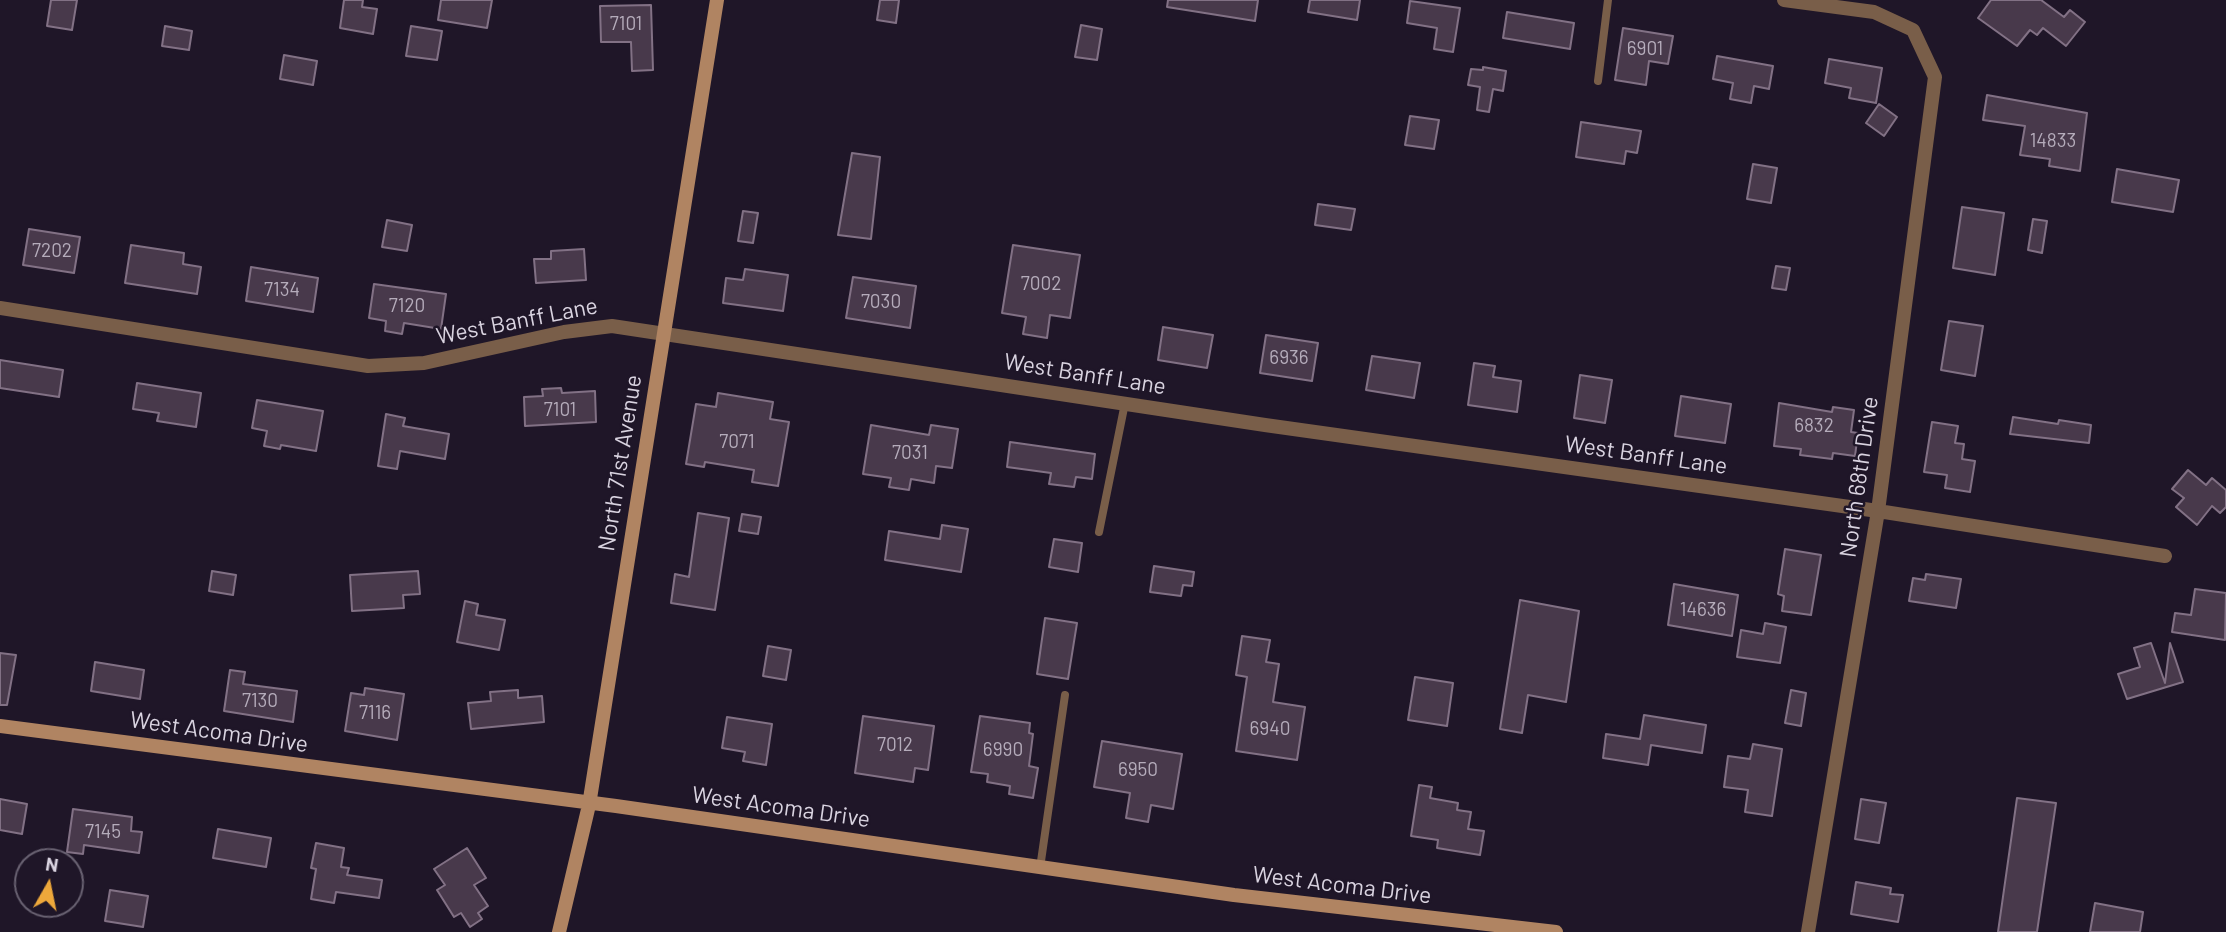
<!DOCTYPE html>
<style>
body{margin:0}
#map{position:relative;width:2226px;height:932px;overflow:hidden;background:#1f1628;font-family:Barlow,sans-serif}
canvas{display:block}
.north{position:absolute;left:14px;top:848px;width:70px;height:70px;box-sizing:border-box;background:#1f1628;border:2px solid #696272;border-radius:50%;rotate:9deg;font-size:19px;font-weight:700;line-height:28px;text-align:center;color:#d9d3e0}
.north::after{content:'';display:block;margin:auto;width:24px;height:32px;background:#eda83b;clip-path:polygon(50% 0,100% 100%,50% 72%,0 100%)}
</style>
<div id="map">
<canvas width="2226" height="932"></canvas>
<div class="north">N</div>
</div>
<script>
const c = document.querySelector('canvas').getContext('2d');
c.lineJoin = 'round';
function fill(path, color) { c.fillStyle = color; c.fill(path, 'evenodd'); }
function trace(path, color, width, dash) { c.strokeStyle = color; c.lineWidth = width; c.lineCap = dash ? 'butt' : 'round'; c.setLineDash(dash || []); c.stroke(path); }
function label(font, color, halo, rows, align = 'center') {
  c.font = font + ' Barlow,sans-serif'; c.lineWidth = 5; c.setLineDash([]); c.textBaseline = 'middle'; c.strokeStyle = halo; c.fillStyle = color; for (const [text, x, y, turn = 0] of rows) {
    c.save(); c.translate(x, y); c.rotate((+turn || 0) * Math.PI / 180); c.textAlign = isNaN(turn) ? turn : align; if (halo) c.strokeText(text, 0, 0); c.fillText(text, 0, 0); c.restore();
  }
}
const building = new Path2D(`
 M51 0H77L72 30 47 26Z
 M344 0H363L362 7 377 9 373 34 340 28Z
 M441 0H492L487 28 438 20Z
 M880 0H899L896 23 877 20Z
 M1168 0H1258L1255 21 1167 7Z
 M1310 0H1360L1357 20 1308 12Z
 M1991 0H2041L2064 17 2070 10 2085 22 2066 46 2043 28 2037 35 2030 30 2017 46 1978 18Z
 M1410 1 1460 8 1453 52 1434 49 1437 28 1407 23Z
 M651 5 653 70 632 71 631 42H601L600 6Z
 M1507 12 1574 23 1570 49 1503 38Z
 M1081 25 1102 29 1097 60 1075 57Z
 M165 26 192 31 189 50 162 46Z
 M411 26 442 31 437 60 406 56Z
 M1623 28 1673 36 1668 64 1649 61 1646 85 1615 80Z
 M284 55 317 61 313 85 280 79Z
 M1717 56 1773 66 1769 89 1754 86 1751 103 1730 99 1733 83 1713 79Z
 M1829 59 1882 68 1876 103 1849 98 1851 88 1825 83Z
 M1483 67 1506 71 1503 91 1493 89 1489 112 1477 110 1480 87 1468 85 1471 69 1483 70Z
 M1987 95 2087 113 2080 171 2049 166 2050 159 2020 155 2025 126 1983 120Z
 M1879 104 1897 117 1884 136 1866 123Z
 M1410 116 1439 120 1434 149 1405 145Z
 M1581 122 1641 131 1637 153 1626 151 1624 164 1576 157Z
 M852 153 880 157 871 239 838 235Z
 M1753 164 1777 168 1771 203 1747 199Z
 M2117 169 2179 180 2173 212 2112 202Z
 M1318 204 1355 209 1351 230 1315 225Z
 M1962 207 2004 213 1995 275 1953 268Z
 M743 211 758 213 753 243 738 241Z
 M2033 219 2047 221 2042 253 2028 250Z
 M387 220 412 225 407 251 382 247Z
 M29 229 80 237 74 273 23 265Z
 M131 245 184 253 183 264 201 267 197 294 125 283Z
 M1013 245 1080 255 1070 318 1050 315 1047 338 1023 334 1026 317 1002 313Z
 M584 249 586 280 536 283 534 259H551V251Z
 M1776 266 1790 268 1786 290 1772 288Z
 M251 267 318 278 313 312 246 301Z
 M745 269 788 275 783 311 723 303 726 278 743 280Z
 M853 277 916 286 910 328 846 318Z
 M374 284 446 294 441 329 404 323 402 334 385 331 386 321 369 318Z
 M1949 321 1983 326 1975 376 1941 370Z
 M1163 327 1213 335 1207 368 1158 360Z
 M1266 335 1318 343 1312 381 1260 373Z
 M1372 356 1420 363 1414 398 1366 390Z
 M0 360 63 370 59 397 0 388Z
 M1474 363 1495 366 1493 377 1521 381 1517 412 1468 405Z
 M1580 375 1612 380 1605 423 1574 418Z
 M137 383 201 393 196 427 157 421 159 413 133 409Z
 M561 388 562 393 595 391 596 422 525 426 524 397 543 396 542 389Z
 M718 393 773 402 770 419 789 422 778 486 752 482 754 470 705 462 704 467 686 464 696 404 716 407Z
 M1681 396 1731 404 1725 443 1675 436Z
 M257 400 323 411 316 451 281 445 280 449 264 446 267 431 252 428Z
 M1779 403 1832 412 1833 407 1854 410 1851 432 1858 433 1855 456 1833 453 1832 459 1800 455 1801 449 1774 446Z
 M386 414 405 418 403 426 449 434 445 459 400 451 397 469 378 466Z
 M2013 417 2058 424 2059 420 2091 425 2089 443 2010 434Z
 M1932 422 1958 426 1955 443 1964 444 1962 459 1975 461 1970 492 1945 488 1947 475 1924 472Z
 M871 425 929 435 931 425 958 429 952 468 936 466 934 483 911 479 909 490 889 487 891 478 863 474Z
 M1010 442 1095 454 1092 479 1076 477 1074 487 1049 484 1051 473 1007 467Z
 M2188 470 2206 485 2212 478 2226 490V507L2220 513 2212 506 2197 525 2176 507 2184 498 2172 489Z
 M698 513 729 518 715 610 671 603 675 574 689 577Z
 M742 514 761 517 758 534 739 531Z
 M942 525 968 529 961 572 885 560 889 531 940 539Z
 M1054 539 1082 543 1078 572 1049 567Z
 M1785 549 1821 555 1811 615 1782 611 1784 596 1778 594Z
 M1154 566 1194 572 1192 586 1183 585 1181 596 1150 592Z
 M212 571 236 575 233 595 209 591Z
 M418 571 420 594 403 595 404 608 352 611 350 575Z
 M1926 574 1961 579 1956 608 1909 601 1913 578 1925 580Z
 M1674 584 1738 595 1732 636 1668 625Z
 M2195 589 2226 593 2225 640 2172 632 2175 613 2191 615Z
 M1520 600 1579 611 1566 702 1528 695 1522 733 1500 729Z
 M465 601 478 604 476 615 505 620 499 650 457 642Z
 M1045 618 1077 623 1068 679 1037 674Z
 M1765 623 1786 627 1780 663 1737 657 1741 630 1763 634Z
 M1242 636 1270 640 1266 662 1279 664 1273 702 1305 707 1297 760 1236 751 1247 677 1236 675Z
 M2151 643 2165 683 2170 643 2183 682 2127 699 2118 674 2140 667 2134 648Z
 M768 646 791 650 786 680 763 676Z
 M0 653 16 655 7 705H0Z
 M95 662 144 670 140 699 91 691Z
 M230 670 245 672 243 684 297 691 293 722 224 711Z
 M1415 677 1453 683 1447 726 1408 720Z
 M365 688 404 694 397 740 345 731 351 693 364 695Z
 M518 690V698L542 696 544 722 471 729 468 703 491 701 490 692Z
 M1791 690 1806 693 1801 726 1785 723Z
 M1644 715 1706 725 1702 753 1651 745 1648 765 1603 758 1606 734 1640 739Z
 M863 716 934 726 928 770 915 768 913 782 855 773Z
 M980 716 1030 723 1029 733 1033 734 1029 766 1038 768 1033 798 1009 794 1010 786 987 782 988 774 971 772Z
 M727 717 772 724 766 765 743 761 745 752 722 748Z
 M1102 741 1182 754 1173 809 1151 805 1148 822 1126 818 1130 793 1094 787Z
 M1753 744 1782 749 1772 816 1745 812 1748 790 1724 787 1728 756 1750 759Z
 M1419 785 1432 787 1430 798 1458 803 1457 810 1471 812 1468 829 1484 831 1480 855 1437 848 1438 840 1411 836Z
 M2017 798 2056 803 2037 932H1998Z
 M0 799 27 804 22 834 0 830Z
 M1861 799 1886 803 1879 843 1855 839Z
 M73 809 132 817 131 831 142 832 139 853 84 845 83 854 67 852Z
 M218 829 271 838 266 867 213 858Z
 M316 843 344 848 341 867 349 868 347 875 382 880 379 898 336 892 334 903 311 899 316 869 311 868Z
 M467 848 486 878 474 885 488 906 478 913 482 919 470 927 461 913 454 917 437 890 445 885 434 869Z
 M1856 882 1891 888 1890 894 1903 895 1898 922 1851 914Z
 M110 890 148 896 143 927 105 921Z
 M2095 903 2143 912 2140 932H2090Z`);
const lane = new Path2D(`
 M1598 81 1608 0
 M1099 532 1125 403
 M1040 868 1065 695`);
const street = new Path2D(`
 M1784 0 1874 12 1913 30 1935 77 1878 511 1808 932
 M0 308 368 366 424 363 564 332 612 326 1265 425 1878 511 2165 556`);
const secondary = new Path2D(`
 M0 726 616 806 1234 895 1556 932
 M559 932 589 805 717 0`);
const numberNames = [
 ["7101",626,24],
 ["6901",1645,49],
 ["14833",2053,141],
 ["7202",52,251],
 ["7002",1041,284],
 ["7134",282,290],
 ["7030",881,302],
 ["7120",407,306],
 ["6936",1289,358],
 ["7101",560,410],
 ["6832",1814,426],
 ["7071",737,442],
 ["7031",910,453],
 ["14636",1703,610],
 ["7130",260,701],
 ["7116",375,713],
 ["6940",1270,729],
 ["7012",895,745],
 ["6990",1003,750],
 ["6950",1138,770],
 ["7145",103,832]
];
const streetNames = [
 ["West Banff Lane",517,321,-11],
 ["West Banff Lane",1085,374,9],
 ["West Banff Lane",1646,455,8],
 ["North 71st Avenue",620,463,-81],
 ["North 68th Drive",1859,477,-82],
 ["West Acoma Drive",219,732,8],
 ["West Acoma Drive",781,807,8],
 ["West Acoma Drive",1342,885,7]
];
fill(building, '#48394b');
trace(building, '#827185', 2);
trace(lane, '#795e49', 8);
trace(street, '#795e49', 14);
trace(secondary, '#b08462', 14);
label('19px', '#b5acbb', null, numberNames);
label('23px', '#d9d3e0', '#1f1628', streetNames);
</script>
